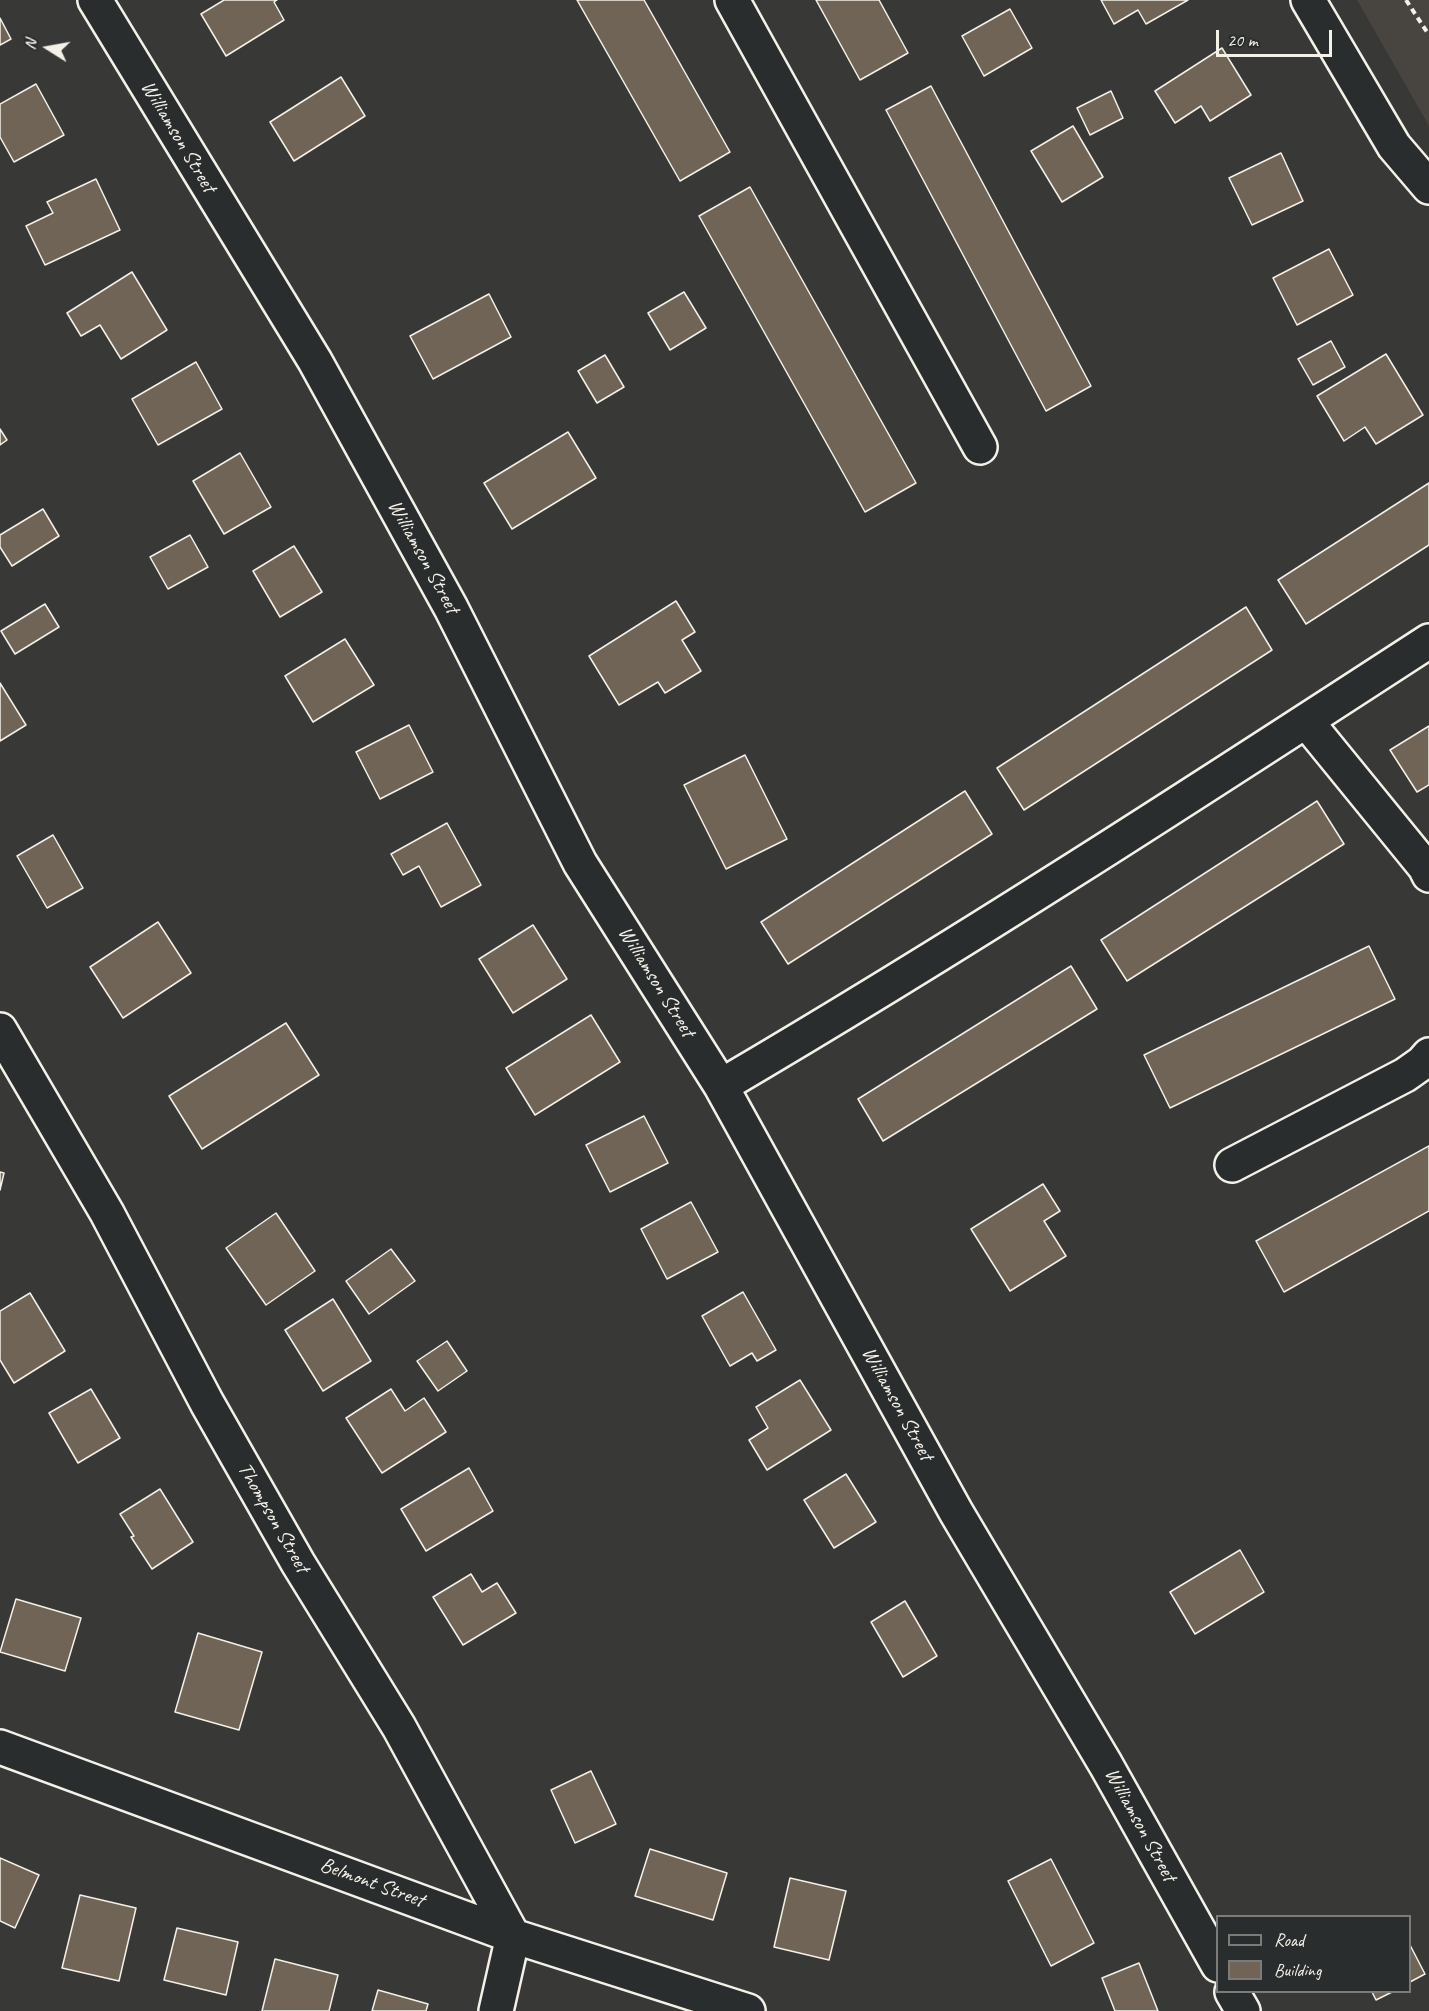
<!DOCTYPE html>
<style>
body{margin:0}
#map{position:relative;width:1429px;height:2011px;overflow:hidden;background:#383836;font-family:Caveat,sans-serif}
canvas{display:block}
.legend{position:absolute;left:1216px;top:1915px;width:195px;height:78px;box-sizing:border-box;background:#2a2d2e;border:2px solid #7b7b78;margin:0;padding:8px 10px;list-style:none;font-size:18px;color:#f4f1e8}
.legend li{display:flex;align-items:center;gap:12px;height:30px}
.legend b{width:30px;border:2px solid #7b7b78}
.north{position:absolute;left:18px;top:18px;width:60px;height:60px;-webkit-text-stroke:4px #2a2d2e;paint-order:stroke;rotate:281deg;font-size:16px;font-weight:700;line-height:24px;text-align:center;color:#f4f1e8}
.north::after{content:'';display:block;margin:auto;width:21px;height:27px;background:#f4f1e8;clip-path:polygon(50% 0,100% 100%,50% 72%,0 100%)}
.scale{position:absolute;left:1216px;top:30px;width:116px;height:27px;box-sizing:border-box;border:3px solid #f4f1e8;border-top:0;padding-left:8px;font-size:18px;line-height:21px;white-space:nowrap;color:#f4f1e8;-webkit-text-stroke:4px #2a2d2e;paint-order:stroke}
</style>
<div id="map">
<canvas width="1429" height="2011"></canvas>
<ul class="legend">
<li><b style="height:8px;background:#2a2d2e"></b>Road</li>
<li><b style="height:16px;background:#6f6456"></b>Building</li>
</ul>
<div class="north">N</div>
<div class="scale">20 m</div>
</div>
<script>
const c = document.querySelector('canvas').getContext('2d');
c.lineJoin = 'round';
function fill(path, color) { c.fillStyle = color; c.fill(path, 'evenodd'); }
function trace(path, color, width, dash) { c.strokeStyle = color; c.lineWidth = width; c.lineCap = dash ? 'butt' : 'round'; c.setLineDash(dash || []); c.stroke(path); }
function label(font, color, halo, rows, align = 'center') {
  c.font = font + ' Caveat,sans-serif'; c.lineWidth = 5; c.setLineDash([]); c.textBaseline = 'middle'; c.strokeStyle = halo; c.fillStyle = color; for (const [text, x, y, turn = 0] of rows) {
    c.save(); c.translate(x, y); c.rotate((+turn || 0) * Math.PI / 180); c.textAlign = isNaN(turn) ? turn : align; if (halo) c.strokeText(text, 0, 0); c.fillText(text, 0, 0); c.restore();
  }
}
const built = new Path2D(`
 M1357 0H1429V126Z`);
const building = new Path2D(`
 M224 0H277L274 2 284 20 226 56 201 14Z
 M577 0H644L730 152 680 181Z
 M816 0H879L908 53 860 80Z
 M1101 0H1188L1146 24 1138 10 1114 24Z
 M1010 9 1032 48 984 76 962 36Z
 M0 18 11 39 0 45Z
 M1222 48 1251 95 1210 121 1201 106 1175 123 1155 91Z
 M341 77 365 116 294 161 270 122Z
 M36 84 64 135 14 162 0 137V104Z
 M931 86 1091 386 1046 411 886 110Z
 M1111 91 1123 118 1090 135 1077 108Z
 M1073 126 1103 177 1062 202 1031 151Z
 M1281 153 1303 201 1252 225 1229 178Z
 M96 179 120 230 45 265 26 226 53 213 47 202Z
 M750 187 916 483 865 512 699 216Z
 M1329 249 1353 295 1297 325 1273 278Z
 M132 272 167 330 121 359 100 325 81 336 67 313Z
 M684 292 706 328 670 350 648 313Z
 M489 294 511 337 433 379 410 336Z
 M1331 341 1345 367 1313 385 1298 359Z
 M1386 354 1423 415 1376 444 1365 427 1344 441 1317 396Z
 M605 355 624 387 597 403 578 371Z
 M196 362 222 409 158 445 132 399Z
 M0 429 7 440 0 445Z
 M568 432 596 478 512 529 484 483Z
 M240 453 271 507 224 534 193 481Z
 M1429 483V545L1306 624 1278 580Z
 M43 509 59 536 12 566 0 547V535Z
 M190 535 208 567 168 589 150 557Z
 M294 546 322 592 280 617 253 571Z
 M676 601 695 632 682 640 701 671 665 693 658 682 619 705 589 656Z
 M45 604 59 627 15 654 1 631Z
 M1246 607 1272 650 1024 810 997 768Z
 M345 639 374 685 313 722 285 676Z
 M0 683 26 725 0 741Z
 M409 725 433 772 380 799 356 752Z
 M1429 726V785L1417 792 1390 750Z
 M745 755 787 839 726 869 684 785Z
 M965 791 992 834 788 964 761 922Z
 M1317 801 1344 844 1127 981 1101 940Z
 M447 823 481 885 441 907 419 866 403 875 391 854Z
 M53 835 83 888 47 908 17 856Z
 M158 922 191 973 123 1018 90 967Z
 M533 925 567 979 513 1013 479 959Z
 M1369 946 1395 999 1170 1108 1144 1055Z
 M1071 966 1097 1009 883 1141 858 1099Z
 M591 1015 620 1062 535 1115 506 1068Z
 M286 1023 319 1075 202 1149 169 1096Z
 M644 1116 668 1163 610 1192 586 1145Z
 M1429 1146V1211L1284 1292 1256 1241Z
 M0 1172 4 1173 0 1190Z
 M1043 1184 1060 1211 1044 1221 1066 1256 1010 1291 971 1229Z
 M691 1202 718 1252 667 1279 641 1229Z
 M276 1213 315 1271 266 1305 226 1248Z
 M391 1249 415 1281 369 1314 346 1281Z
 M743 1292 776 1350 757 1361 752 1353 730 1366 702 1316Z
 M30 1293 65 1351 14 1383 0 1360V1311Z
 M333 1299 371 1361 323 1391 285 1330Z
 M447 1341 467 1371 438 1391 417 1361Z
 M800 1380 831 1430 767 1470 749 1440 768 1428 756 1407Z
 M91 1389 120 1438 78 1463 49 1413Z
 M391 1389 405 1411 424 1398 446 1432 382 1473 346 1418Z
 M469 1468 493 1511 426 1551 401 1509Z
 M846 1474 876 1522 834 1548 804 1500Z
 M160 1489 193 1542 152 1569 131 1537 134 1536 120 1514Z
 M1240 1550 1264 1592 1195 1634 1170 1592Z
 M471 1574 482 1592 497 1583 516 1613 463 1645 433 1597Z
 M16 1599 81 1618 65 1671 0 1652Z
 M905 1601 937 1656 903 1677 871 1622Z
 M198 1633 262 1652 239 1730 175 1712Z
 M591 1771 616 1824 575 1843 551 1790Z
 M650 1849 727 1873 713 1920 635 1896Z
 M0 1858 39 1875 15 1928 0 1921Z
 M1051 1859 1094 1943 1051 1966 1008 1881Z
 M790 1878 846 1891 829 1960 774 1947Z
 M80 1895 136 1908 119 1981 62 1968Z
 M177 1928 238 1942 226 1995 164 1980Z
 M1410 1945 1425 1974 1410 1982Z
 M275 1959 338 1975 329 2011H262Z
 M1139 1963 1158 2011H1115L1102 1978Z
 M378 1990 428 2004 426 2011H372Z
 M1372 1992H1392L1376 2000Z`);
const path = new Path2D(`
 M1406 0 1429 35`);
const minor = new Path2D(`
 M95 0 315 361 451 608 580 863 721 1086 956 1512 1106 1765 1218 1965
 M732 0 980 447
 M1308 0 1394 146 1429 187
 M1306 721 1425 867 1429 875
 M0 1030 107 1213 207 1403 298 1563 399 1727 513 1936 496 2011
 M721 1086C961 945 1195 793 1429 641
 M1232 1165 1405 1075 1422 1063 1429 1055
 M0 1747 513 1936 748 2011
 M1232 1992 1243 2011`);
const streetNames = [
 ["Williamson Street",178,137,59],
 ["Williamson Street",423,557,61],
 ["Williamson Street",656,982,58],
 ["Williamson Street",897,1404,61],
 ["Thompson Street",273,1518,60],
 ["Williamson Street",1140,1825,61],
 ["Belmont Street",372,1883,20]
];
fill(built, '#484540');
fill(building, '#6f6456');
trace(building, '#f4f1e8', 1.5);
trace(minor, '#f4f1e8', 38);
trace(path, '#f4f1e8', 4, [6, 4.5]);
trace(minor, '#2a2d2e', 33);
label('21px', '#f4f1e8', '#2a2d2e', streetNames);
</script>
